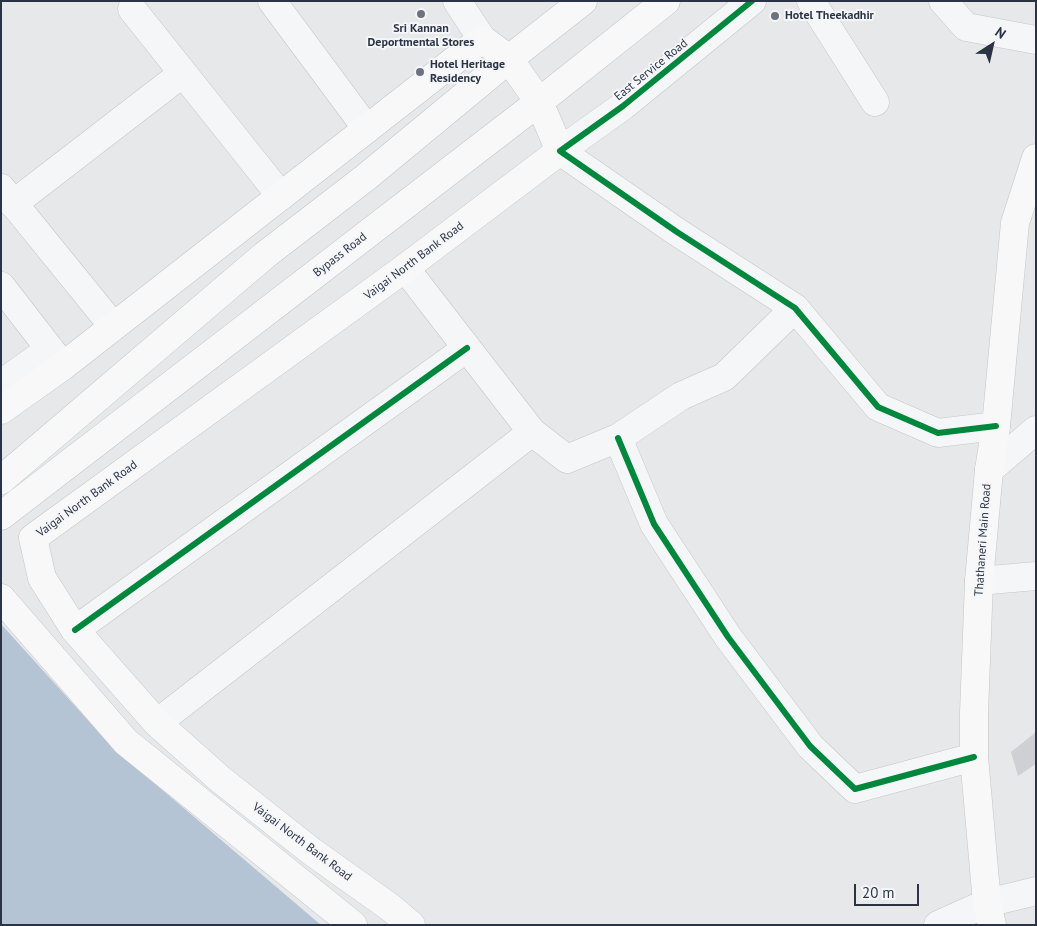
<!DOCTYPE html>
<style>
body{margin:0}
#map{position:relative;width:1037px;height:926px;overflow:hidden;background:#e6e8ea;font-family:"PT Sans",sans-serif}
canvas{display:block}
.frame{position:absolute;inset:0;border:2px solid #2b3445;pointer-events:none}
.north{position:absolute;left:967px;top:20px;width:50px;height:50px;-webkit-text-stroke:4px #f4f6f9;paint-order:stroke;rotate:35deg;font-size:14px;font-weight:700;line-height:20px;text-align:center;color:#2b3445}
.north::after{content:'';display:block;margin:auto;width:18px;height:22px;background:#2b3445;clip-path:polygon(50% 0,100% 100%,50% 72%,0 100%)}
.scale{position:absolute;left:854px;top:884px;width:65px;height:22px;box-sizing:border-box;border:2px solid #2b3445;border-top:0;padding-left:6px;font-size:15px;line-height:18px;white-space:nowrap;color:#2b3445;-webkit-text-stroke:4px #f4f6f9;paint-order:stroke}
</style>
<div id="map">
<canvas width="1037" height="926"></canvas>
<div class="frame"></div>
<div class="north">N</div>
<div class="scale">20 m</div>
</div>
<script>
const c = document.querySelector('canvas').getContext('2d');
c.lineJoin = 'round';
function fill(path, color) { c.fillStyle = color; c.fill(path, 'evenodd'); }
function trace(path, color, width, dash) { c.strokeStyle = color; c.lineWidth = width; c.lineCap = dash ? 'butt' : 'round'; c.setLineDash(dash || []); c.stroke(path); }
function label(font, color, halo, rows, align = 'center') {
  c.font = font + ' "PT Sans",sans-serif'; c.lineWidth = 4; c.setLineDash([]); c.textBaseline = 'middle'; c.strokeStyle = halo; c.fillStyle = color; for (const [text, x, y, turn = 0] of rows) {
    c.save(); c.translate(x, y); c.rotate((+turn || 0) * Math.PI / 180); c.textAlign = isNaN(turn) ? turn : align; if (halo) c.strokeText(text, 0, 0); c.fillText(text, 0, 0); c.restore();
  }
}
const water = new Path2D(`
 M1 624 112 747 321 925H1Z`);
const building = new Path2D(`
 M1036 732V764L1018 776 1011 752Z`);
const minor = new Path2D(`
 M272 1 367 129
 M457 1 482 39
 M752 1 623 106 560 151 677 232 795 308 878 407 938 433 996 426
 M811 1 875 102
 M943 1 966 27 1036 40
 M132 9 281 196
 M1 188 113 326
 M13 204 183 73
 M405 268 532 432 567 459 618 438 681 396 724 377 795 308
 M1 286 63 366
 M1 384 50 349
 M618 438 654 524 728 637 810 746 855 789 974 757
 M989 470 1036 430
 M979 581 1036 576
 M75 630 467 348
 M157 723 532 432
 M938 925 987 903 1036 891`);
const major = new Path2D(`
 M1 410 63 366 482 39 509 59 539 102 560 151 405 268 33 538 42 578 75 630 157 723 220 779 311 851 391 908 411 925
 M1 480 265 255 365 178 509 59 583 1
 M1 516 539 102 666 1
 M1 598 126 742 353 925
 M992 925 987 903 974 757V713L979 581 989 470 996 426 1015 223 1036 158`);
const cycleway = new Path2D(`
 M752 1 623 106 560 151 677 232 795 308 878 407 938 433 996 426
 M618 438 654 524 728 637 810 746 855 789 974 757
 M75 630 467 348`);
const markers = [
 [421,14,5,"#6c737f"],
 [775,16,5,"#6c737f"],
 [420,72,5,"#6c737f"]
];
const poiNames = [
 ["Hotel Theekadhir",785,16],
 ["Sri Kannan",421,29,"center"],
 ["Deportmental Stores",421,43,"center"],
 ["Hotel Heritage",430,65],
 ["Residency",430,79]
];
const streetNames = [
 ["East Service Road",651,70,-39],
 ["Bypass Road",340,255,-38],
 ["Vaigai North Bank Road",414,261,-37],
 ["Vaigai North Bank Road",87,499,-36],
 ["Thathaneri Main Road",983,540,-86],
 ["Vaigai North Bank Road",302,842,37]
];
fill(water, '#b4c4d5');
fill(building, '#ced0d3');
trace(minor, '#c4c6c8', 29);
trace(major, '#c2c5c8', 29);
trace(minor, '#f5f6f7', 28);
trace(major, '#f8f8f8', 28);
trace(cycleway, '#00873e', 6);
for (const [x, y, r, color] of markers) { const dot = new Path2D(); dot.arc(x, y, r, 0, 2 * Math.PI); c.fillStyle = color; c.fill(dot); trace(dot, '#f4f6f9', 2); }
label('bold 12px', '#2b3445', '#f4f6f9', poiNames, 'left');
label('12px', '#2b3445', '#f4f6f9', streetNames);
</script>
